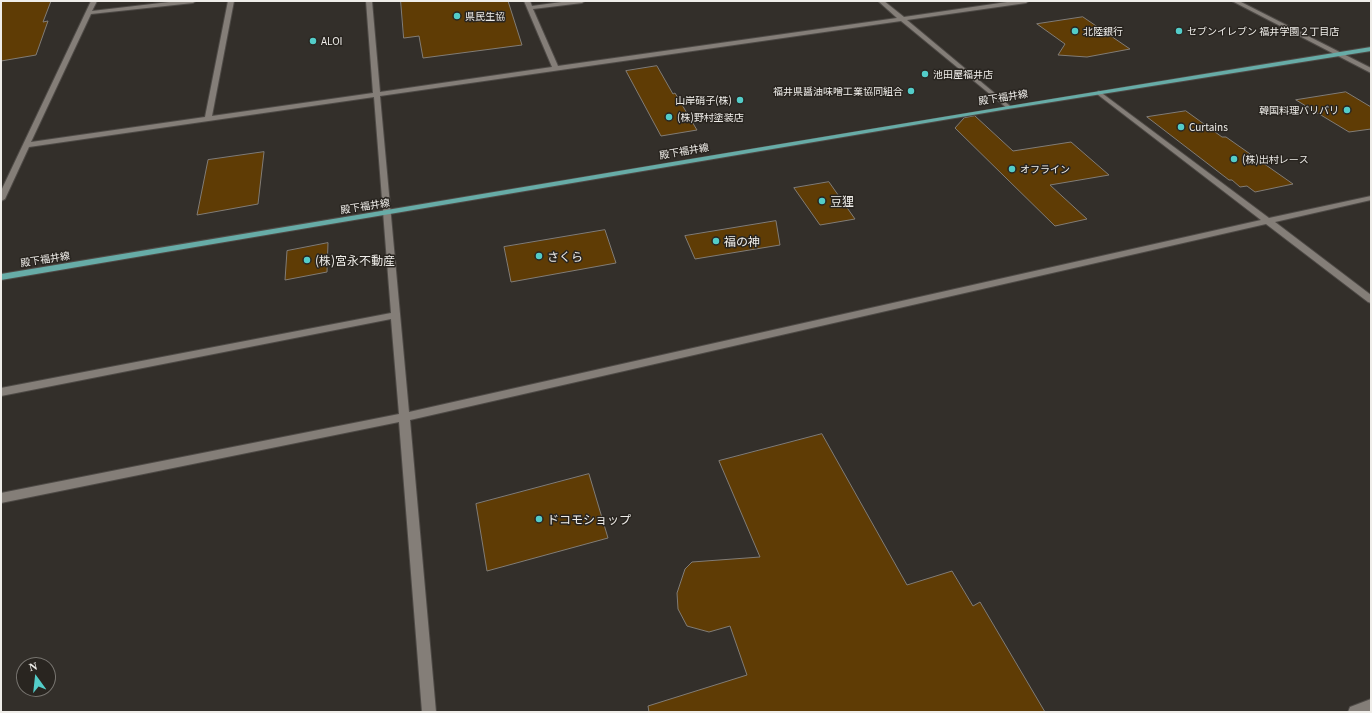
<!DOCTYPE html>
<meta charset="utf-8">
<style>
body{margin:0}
#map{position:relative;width:1372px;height:713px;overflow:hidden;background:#332f2a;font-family:Georgia,serif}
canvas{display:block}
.frame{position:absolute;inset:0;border:2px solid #efede9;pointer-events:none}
.north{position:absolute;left:16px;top:657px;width:40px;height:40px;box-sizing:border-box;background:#292520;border:1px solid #787570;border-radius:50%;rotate:345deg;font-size:11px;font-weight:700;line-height:16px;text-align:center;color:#efede9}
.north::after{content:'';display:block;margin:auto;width:14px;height:18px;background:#53cdc9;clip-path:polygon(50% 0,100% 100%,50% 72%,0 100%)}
</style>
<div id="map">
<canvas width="1372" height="713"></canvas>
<div class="frame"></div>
<div class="north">N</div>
</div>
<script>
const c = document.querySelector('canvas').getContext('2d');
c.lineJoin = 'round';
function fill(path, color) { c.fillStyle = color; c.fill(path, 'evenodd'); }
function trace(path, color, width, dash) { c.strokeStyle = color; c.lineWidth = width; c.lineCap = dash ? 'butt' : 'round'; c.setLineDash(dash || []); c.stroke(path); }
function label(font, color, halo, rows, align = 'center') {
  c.font = font + ' Georgia,"Noto Sans JP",serif'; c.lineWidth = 3; c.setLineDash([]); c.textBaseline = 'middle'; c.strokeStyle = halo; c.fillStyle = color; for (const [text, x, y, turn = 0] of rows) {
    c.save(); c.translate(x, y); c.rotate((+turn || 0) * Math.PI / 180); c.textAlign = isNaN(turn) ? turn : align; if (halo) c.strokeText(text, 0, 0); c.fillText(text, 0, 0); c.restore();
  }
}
const building = new Path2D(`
 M1 1H51L43 22 48 21 36 55 1 61Z
 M401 1H508L522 45 423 58 419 36 404 38Z
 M1083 17 1130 49 1087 57 1058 55 1065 44 1037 24Z
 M657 66 673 94 675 93 697 130 661 136 626 71Z
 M1346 92 1371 107V129L1349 132 1296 100Z
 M1186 111 1222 137H1226L1293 184 1255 192 1247 186 1240 187 1232 180H1229L1147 117Z
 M975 116 1013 151 1071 142 1109 175 1050 185 1087 219 1055 226 955 128 964 118Z
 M264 152 258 204 197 215 208 160Z
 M829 182 855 219 820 225 794 188Z
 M776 221 780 245 695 259 685 236Z
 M605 230 616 263 511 282 504 247Z
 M328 243 327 272 285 280 287 251Z
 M822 434 907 585 952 571 973 606 980 602 1045 712H649L648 706 747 675 730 626 709 632 687 626 678 609 677 593 685 569 692 562 760 557 719 461Z
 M589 474 608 538 487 571 476 504Z`);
const minor = new Path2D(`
 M91 1H97L92 11 178 1H196L193 3 91 14 31 142 205 117 228 1H234L212 116 373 93 366 1H372L380 92 552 67 524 1H530L532 6 569 1H585L582 3 533 9 558 66 897 18 878 1H884L904 17 1014 1H1029L1026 3 907 20 1010 106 1011 107 1008 109 901 21 380 96 409 412 1261 220 1097 94V92L1099 91 1269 218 1371 196V200L1275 222 1371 295V303L1368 302 1266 224 410 420 436 712H422L399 422 1 503V493L399 414 391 319 1 396V388L391 313 374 97 29 147 5 199 1 201V191Z
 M1232 1H1239L1371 68V73Z
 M1371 699V712H1348L1350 707Z`);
const major = new Path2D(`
 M1371 47V51L1008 109 1 280V274C458 199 914 120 1371 47Z`);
const markers = [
 [457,16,4,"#53cdc9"],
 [1075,31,4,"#53cdc9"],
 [1179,31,4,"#53cdc9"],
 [313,41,4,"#53cdc9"],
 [925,74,4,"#53cdc9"],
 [911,91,4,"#53cdc9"],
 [740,100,4,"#53cdc9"],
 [1347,110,4,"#53cdc9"],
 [669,117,4,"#53cdc9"],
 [1181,127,4,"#53cdc9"],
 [1234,159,4,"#53cdc9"],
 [1012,169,4,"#53cdc9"],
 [822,201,4,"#53cdc9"],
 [716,241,4,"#53cdc9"],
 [539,256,4,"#53cdc9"],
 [307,260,4,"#53cdc9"],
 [539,519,4,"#53cdc9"]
];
const farPoinames = [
 ["県民生協",465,16],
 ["北陸銀行",1083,31],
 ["セブンイレブン 福井学園２丁目店",1187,31],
 ["ALOI",321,41],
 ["池田屋福井店",933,74],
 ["福井県醤油味噌工業協同組合",903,91,"right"],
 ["山岸硝子(株)",732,100,"right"],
 ["韓国料理バリバリ",1339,110,"right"],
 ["(株)野村塗装店",677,117],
 ["Curtains",1189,127],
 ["(株)出村レース",1242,159],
 ["オフライン",1020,169]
];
const farStreetnames = [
 ["殿下福井線",1003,97,-9],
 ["殿下福井線",684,151,-10],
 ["殿下福井線",365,206,-9],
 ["殿下福井線",45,259,-9]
];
const poiNames = [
 ["豆狸",830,201],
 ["福の神",724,241],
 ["さくら",547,256],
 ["(株)宮永不動産",315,260],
 ["ドコモショップ",547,519]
];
fill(building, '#5f3c05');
trace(building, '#817c76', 1);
trace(minor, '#4e4a46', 2);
trace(major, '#4e4a46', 2);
fill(minor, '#847e78');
fill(major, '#67aca7');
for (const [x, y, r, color] of markers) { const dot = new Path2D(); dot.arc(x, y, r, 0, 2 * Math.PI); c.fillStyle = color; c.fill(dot); trace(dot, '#292520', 1.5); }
label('10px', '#efede9', '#292520', farPoinames, 'left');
label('10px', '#efede9', '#292520', farStreetnames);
label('12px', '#efede9', '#292520', poiNames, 'left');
</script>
